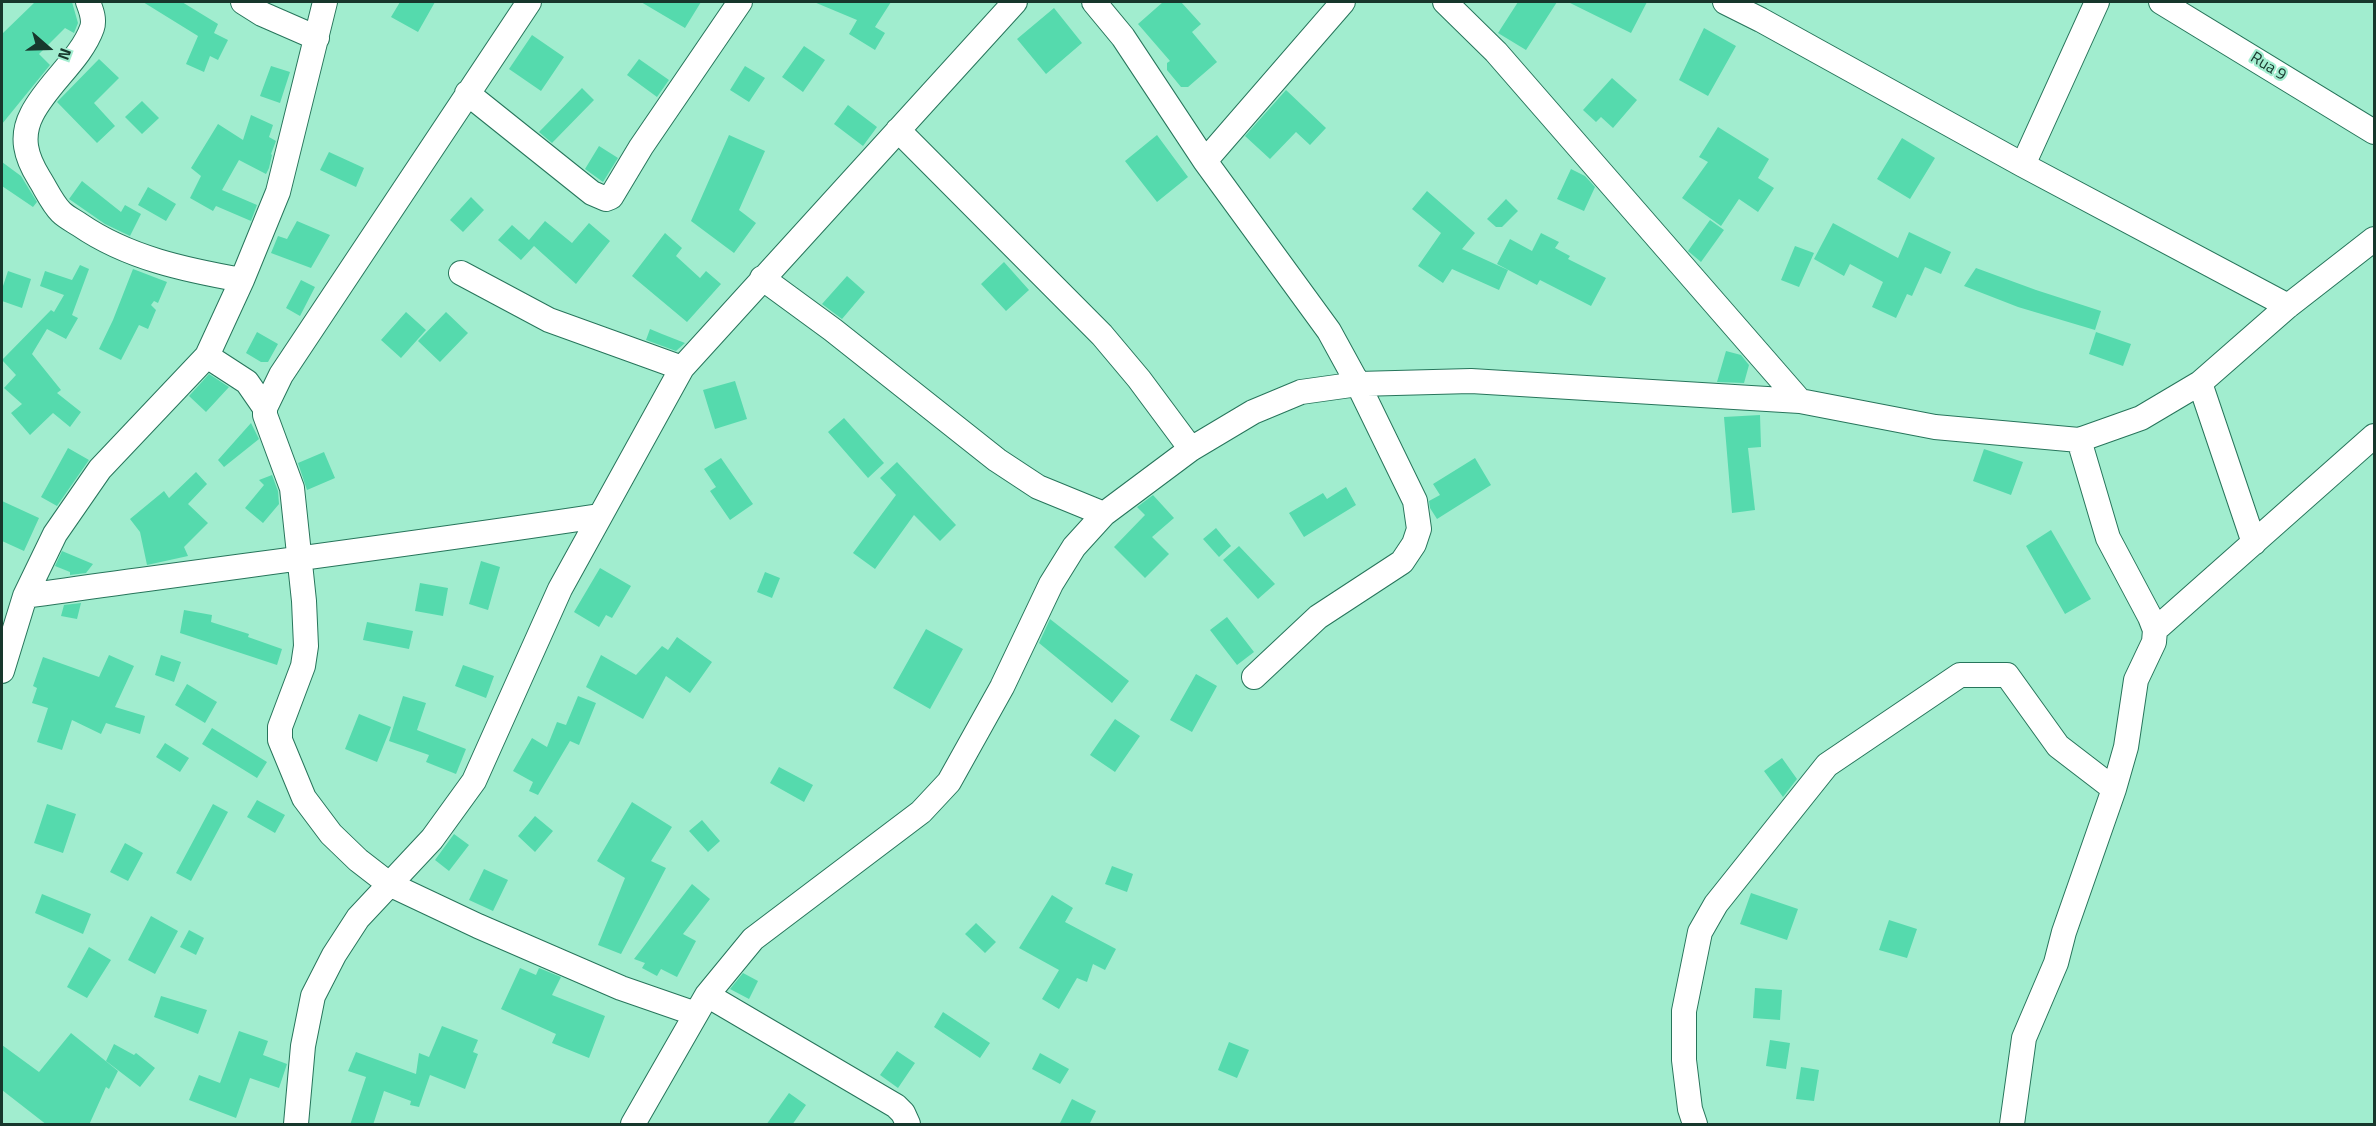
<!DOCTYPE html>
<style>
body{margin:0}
#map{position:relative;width:2376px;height:1126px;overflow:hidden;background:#a1edcf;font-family:"Titillium Web",sans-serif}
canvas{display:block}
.frame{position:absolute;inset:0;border:3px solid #17372c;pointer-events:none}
.north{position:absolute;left:18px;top:18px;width:60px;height:60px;-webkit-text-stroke:4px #a1edcf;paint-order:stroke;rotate:110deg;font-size:16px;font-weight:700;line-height:24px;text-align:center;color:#17372c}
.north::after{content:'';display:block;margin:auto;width:21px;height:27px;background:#17372c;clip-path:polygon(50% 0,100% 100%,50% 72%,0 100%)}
</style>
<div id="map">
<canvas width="2376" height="1126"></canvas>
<div class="frame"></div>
<div class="north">N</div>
</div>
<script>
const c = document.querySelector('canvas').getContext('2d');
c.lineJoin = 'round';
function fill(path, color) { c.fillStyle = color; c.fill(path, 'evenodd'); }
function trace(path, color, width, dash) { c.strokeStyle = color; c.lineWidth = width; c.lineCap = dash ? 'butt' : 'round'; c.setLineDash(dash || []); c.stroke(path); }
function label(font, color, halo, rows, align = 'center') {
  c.font = font + ' "Titillium Web",sans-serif'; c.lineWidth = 4.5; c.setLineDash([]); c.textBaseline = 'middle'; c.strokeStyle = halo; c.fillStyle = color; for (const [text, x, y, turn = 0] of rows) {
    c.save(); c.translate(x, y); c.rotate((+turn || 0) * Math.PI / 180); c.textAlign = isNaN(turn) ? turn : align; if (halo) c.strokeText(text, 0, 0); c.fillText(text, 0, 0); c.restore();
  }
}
const building = new Path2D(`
 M35 2H72L78 23 74 33 65 28 39 54 50 65 2 124V34Z
 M143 2H182L218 24 214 33 228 40 218 60 210 56 204 72 186 64 198 36Z
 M400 2H435L418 32 391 17Z
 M641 2H701L685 28Z
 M814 2H891L875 27 885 33 875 50 849 34 857 20Z
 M1163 2H1181L1201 24 1192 32 1217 62 1188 87H1181L1167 70V63L1170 61 1138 24Z
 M1518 2H1557L1526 50 1498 33Z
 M1568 2H1647L1631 33Z
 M1054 8 1082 43 1046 74 1017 39Z
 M1704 28 1736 46 1708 96 1679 80Z
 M532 35 564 57 541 91 509 69Z
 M804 46 825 60 803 92 782 77Z
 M99 59 119 78 94 103 115 126 97 143 57 102Z
 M639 59 669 80 657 97 627 75Z
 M271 66 290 72 280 103 260 96Z
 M745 66 765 78 749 102 730 90Z
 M1612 78 1637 100 1613 128 1601 117 1596 122 1583 110Z
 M582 88 594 100 552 143 539 132Z
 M1286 90 1326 128 1310 145 1296 132 1270 159 1245 136Z
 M142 101 159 118 142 134 125 117Z
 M848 105 877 127 863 146 834 124Z
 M251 115 273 125 269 137 276 141 271 154 272 155 269 168 266 174 239 160 222 190 257 205 251 221 216 206 213 211 190 198 201 176 191 168 218 124 243 140Z
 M1718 127 1769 159 1758 178 1774 188 1758 212 1739 199 1721 226 1682 198 1708 162 1699 157Z
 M729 135 765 151 739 210 756 223 734 253 691 221Z
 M1157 135 1188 177 1157 202 1125 161Z
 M1902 138 1935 158 1910 199 1877 179Z
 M599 146 618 158 603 182 585 169Z
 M329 152 364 168 356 187 320 170Z
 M2 162 21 176 37 202 33 207 2 186Z
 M1571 169 1585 176 1595 187 1584 211 1557 199Z
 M82 181 121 212 125 205 141 214 130 236 105 224 69 199Z
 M148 187 176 204 166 221 138 205Z
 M1427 191 1475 233 1462 249 1508 270 1499 290 1452 269 1443 283 1418 266 1441 233 1412 209Z
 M471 197 484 210 463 232 450 220Z
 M1506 199 1518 211 1502 227H1496L1487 219Z
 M1710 220 1724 230 1701 262 1688 251Z
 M297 221 330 235 311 268 271 253 278 236 287 239Z
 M545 221 572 243 589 223 610 241 576 284 534 246 521 260 498 240 512 225 529 240Z
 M1833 223 1898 258 1909 232 1951 252 1941 274 1925 267 1912 296 1907 294 1896 318 1872 307 1883 282 1850 264 1844 276 1814 259Z
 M665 233 682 248 676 256 700 278 706 271 721 284 687 322 632 276Z
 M1541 233 1559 242 1555 248 1570 256 1568 259 1606 278 1591 306 1540 280 1537 285 1497 264 1510 239 1532 251Z
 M1795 246 1814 253 1799 287 1781 280Z
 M1004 262 1029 290 1006 311 981 284Z
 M80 265 89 269 72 315 78 318 66 339 47 329 32 354 61 390 57 393 81 412 70 427 53 413 30 435 11 413 22 404 4 388 16 375 2 360 51 310 54 312 64 295 40 286 45 271 72 280Z
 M1976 268 2036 290 2101 311 2095 330 2018 307 1964 286Z
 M133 269 167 282 158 303 154 301 151 305 156 310 148 329 139 325 121 360 99 349 113 320Z
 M8 271 31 279 22 308 2 301V289Z
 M847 276 865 292 842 319 822 304Z
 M301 280 315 287 300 316 286 308Z
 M406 312 426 330 401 358 381 340Z
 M446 312 468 333 440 362 418 341Z
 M650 329 662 334 685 343 676 351 646 340Z
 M257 332 278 344 268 362H261L246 353Z
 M2096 332 2131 344 2123 366 2089 354Z
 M1726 351 1741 355 1749 365 1744 383 1717 382Z
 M209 374 229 387 206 412 189 396Z
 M735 381 747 419 715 429 703 390Z
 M1760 415 1761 447 1748 448 1755 510 1732 513 1724 417Z
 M844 418 884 463 868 478 828 432Z
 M251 423 259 439 224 467 218 460Z
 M68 448 89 460 57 506 41 497Z
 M1984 449 2023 462 2011 495 1973 481Z
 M324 452 335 478 307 490 298 463Z
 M721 458 753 504 730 520 710 491 716 487 704 469Z
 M1475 458 1491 485 1437 519 1430 508 1429 501 1440 495 1433 484Z
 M897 462 956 525 940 541 914 515 875 569 853 553 896 495 880 478Z
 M196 472 207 484 188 504 208 523 184 547 188 556 147 565 140 532 130 519 164 491 169 498Z
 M272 475 278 491 279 504 263 523 245 508 264 485 259 480Z
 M1346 487 1356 505 1304 537 1289 513 1323 493 1327 499Z
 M1153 495 1174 518 1152 537 1169 554 1145 578 1114 547 1145 515 1137 507Z
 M2 501 39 518 24 551 2 541Z
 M1216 528 1231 546 1219 557 1203 539Z
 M2051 530 2091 599 2065 614 2026 546Z
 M1239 546 1275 584 1258 599 1223 560Z
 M62 551 93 564 86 573 70 575V572L55 566Z
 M481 561 500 567 488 610 469 604Z
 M600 568 631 586 612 618 606 615 599 627 574 612Z
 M765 572 780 578 772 598 757 592Z
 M420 583 448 588 443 616 415 611Z
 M81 603 77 619 61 616 64 605Z
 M184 610 212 615 211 622 249 634 248 637 282 649 277 665 180 633Z
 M1227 617 1254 652 1237 665 1210 630Z
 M1050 619 1129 681 1112 703 1039 643Z
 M367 622 413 631 409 649 363 640Z
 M926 629 963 649 930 709 893 688Z
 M677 637 712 662 690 693 666 676 643 719 586 687 601 655 636 675 662 646 668 650Z
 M109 655 134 666 115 707 145 716 140 734 106 723 101 734 72 720 62 750 37 742 48 708 32 703 37 688 33 686 43 657 99 677Z
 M161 655 181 662 174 682 155 675Z
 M463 665 494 676 486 698 455 686Z
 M1196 674 1217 686 1192 732 1170 720Z
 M187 684 217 702 205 723 175 705Z
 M403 696 426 703 417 730 466 749 456 774 426 762 429 755 389 741Z
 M578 696 596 703 579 745 570 741 538 795 529 791 533 782 513 771 532 738 547 747 557 722 566 725Z
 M359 714 391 727 377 762 345 749Z
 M1115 719 1140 736 1115 772 1090 755Z
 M212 728 267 762 257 778 202 744Z
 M165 743 189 758 180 772 156 757Z
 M1782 758 1797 779 1783 797 1764 771Z
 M779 767 813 785 804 802 770 783Z
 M257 800 285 815 275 833 247 817Z
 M632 802 672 827 651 861 666 868 621 954 598 945 625 878 597 861Z
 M47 804 76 814 63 853 34 843Z
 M213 804 228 812 191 881 176 873Z
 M535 816 553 831 535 852 518 836Z
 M702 820 720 841 708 852 689 831Z
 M454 834 469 845 449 871 435 860Z
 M125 843 143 853 128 881 110 872Z
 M1112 866 1133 874 1127 892 1105 884Z
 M484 869 508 880 493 911 469 900Z
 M692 884 710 899 683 934 696 941 677 977 661 969 657 976 642 968 645 963 634 959Z
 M1751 893 1798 909 1787 940 1740 924Z
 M42 894 91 914 83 934 35 913Z
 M1052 895 1073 908 1065 922 1116 949 1105 970 1093 964 1087 982 1077 978 1059 1009 1042 999 1059 970 1019 948Z
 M151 916 178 931 155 974 128 960Z
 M1889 920 1917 929 1907 958 1879 950Z
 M976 923 996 942 985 953 965 934Z
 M189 930 204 938 196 955 180 947Z
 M89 947 111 960 87 998 67 987Z
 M520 968 536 975 539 968 561 977 552 995 605 1016 589 1058 552 1043 556 1034 501 1009Z
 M743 973 758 981 749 999 730 989Z
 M1755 988 1782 990 1780 1020 1753 1018Z
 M161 996 207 1010 198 1034 154 1017Z
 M943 1012 990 1043 980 1058 934 1027Z
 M442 1026 478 1040 473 1052 478 1054 465 1089 430 1075 419 1107 410 1105 411 1101 384 1091 373 1125H350L366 1077 348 1071 356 1052 416 1074 419 1053 429 1057Z
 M239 1031 268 1041 263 1055 287 1064 279 1088 250 1078 236 1118 189 1100 199 1075 220 1083Z
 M71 1033 118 1071 109 1089 106 1087 89 1125H47L2 1090V1045L39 1072Z
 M1770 1040 1790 1043 1786 1069 1766 1066Z
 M1229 1042 1249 1050 1237 1078 1218 1070Z
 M114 1044 134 1055 136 1053 155 1068 140 1087 106 1061Z
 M897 1051 915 1063 898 1088 880 1075Z
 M1040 1053 1069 1069 1060 1084 1032 1069Z
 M1801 1067 1819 1070 1814 1101 1796 1099Z
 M789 1093 806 1105 792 1125H766Z
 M1072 1099 1096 1111 1089 1125H1059Z`);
const street = new Path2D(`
 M88 2C91 10 95 19 92 28 81 59 47 84 32 114 20 137 26 157 39 178 46 189 52 203 61 212 66 217 74 221 80 225 128 258 186 270 242 280
 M243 2 262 14 317 38
 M529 2 281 375 265 408V415L292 488 304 601 306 646 303 666 280 727V740L304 798 331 834 358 860 389 884 478 926 621 988 696 1014
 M1094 2 1123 37 1205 161 1329 331 1358 384 1415 501 1419 529 1414 544 1402 562 1318 617 1254 677
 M1445 2 1496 52 1800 401
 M1725 2 1761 20 2023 165 2288 306
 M2161 2 2374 132
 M467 93 592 193 606 199 611 197 641 147 740 2
 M898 130 1102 335 1139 379 1191 449
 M1205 161 1343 2
 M2023 165 2097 2
 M461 273 549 320 682 368
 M762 278 833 330 997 460 1038 487 1104 514
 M207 356 247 382 265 408
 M2200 383 2254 543
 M25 596C216 569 408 545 599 516
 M2155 630 2374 436
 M2 671 25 596 55 534 100 469 207 356 242 280 278 192 325 2
 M707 995 896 1106 903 1113 908 1124
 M296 1124 303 1046 313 996 334 955 358 918 432 839 474 781 560 589 682 368 1015 2
 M633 1124 707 995 753 939 921 812 949 782 1002 687 1051 584 1074 547 1104 514 1191 449 1253 412 1301 392 1358 384 1471 381 1800 401 1935 427 2079 440 2141 418 2200 383 2288 306 2374 239
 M1695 1124 1690 1109 1684 1060V1011L1700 932 1716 904 1827 765 1960 675H2007L2058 746 2114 789
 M2012 1124 2024 1038 2056 963 2064 932 2114 789 2126 747 2136 680 2154 642 2155 630 2150 617 2108 538 2079 440`);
const streetNames = [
 ["Rua 9",2268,67,32]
];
fill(building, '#55daad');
trace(street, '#27755b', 26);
trace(street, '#fff', 24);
label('16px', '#17372c', '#a1edcf', streetNames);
</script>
